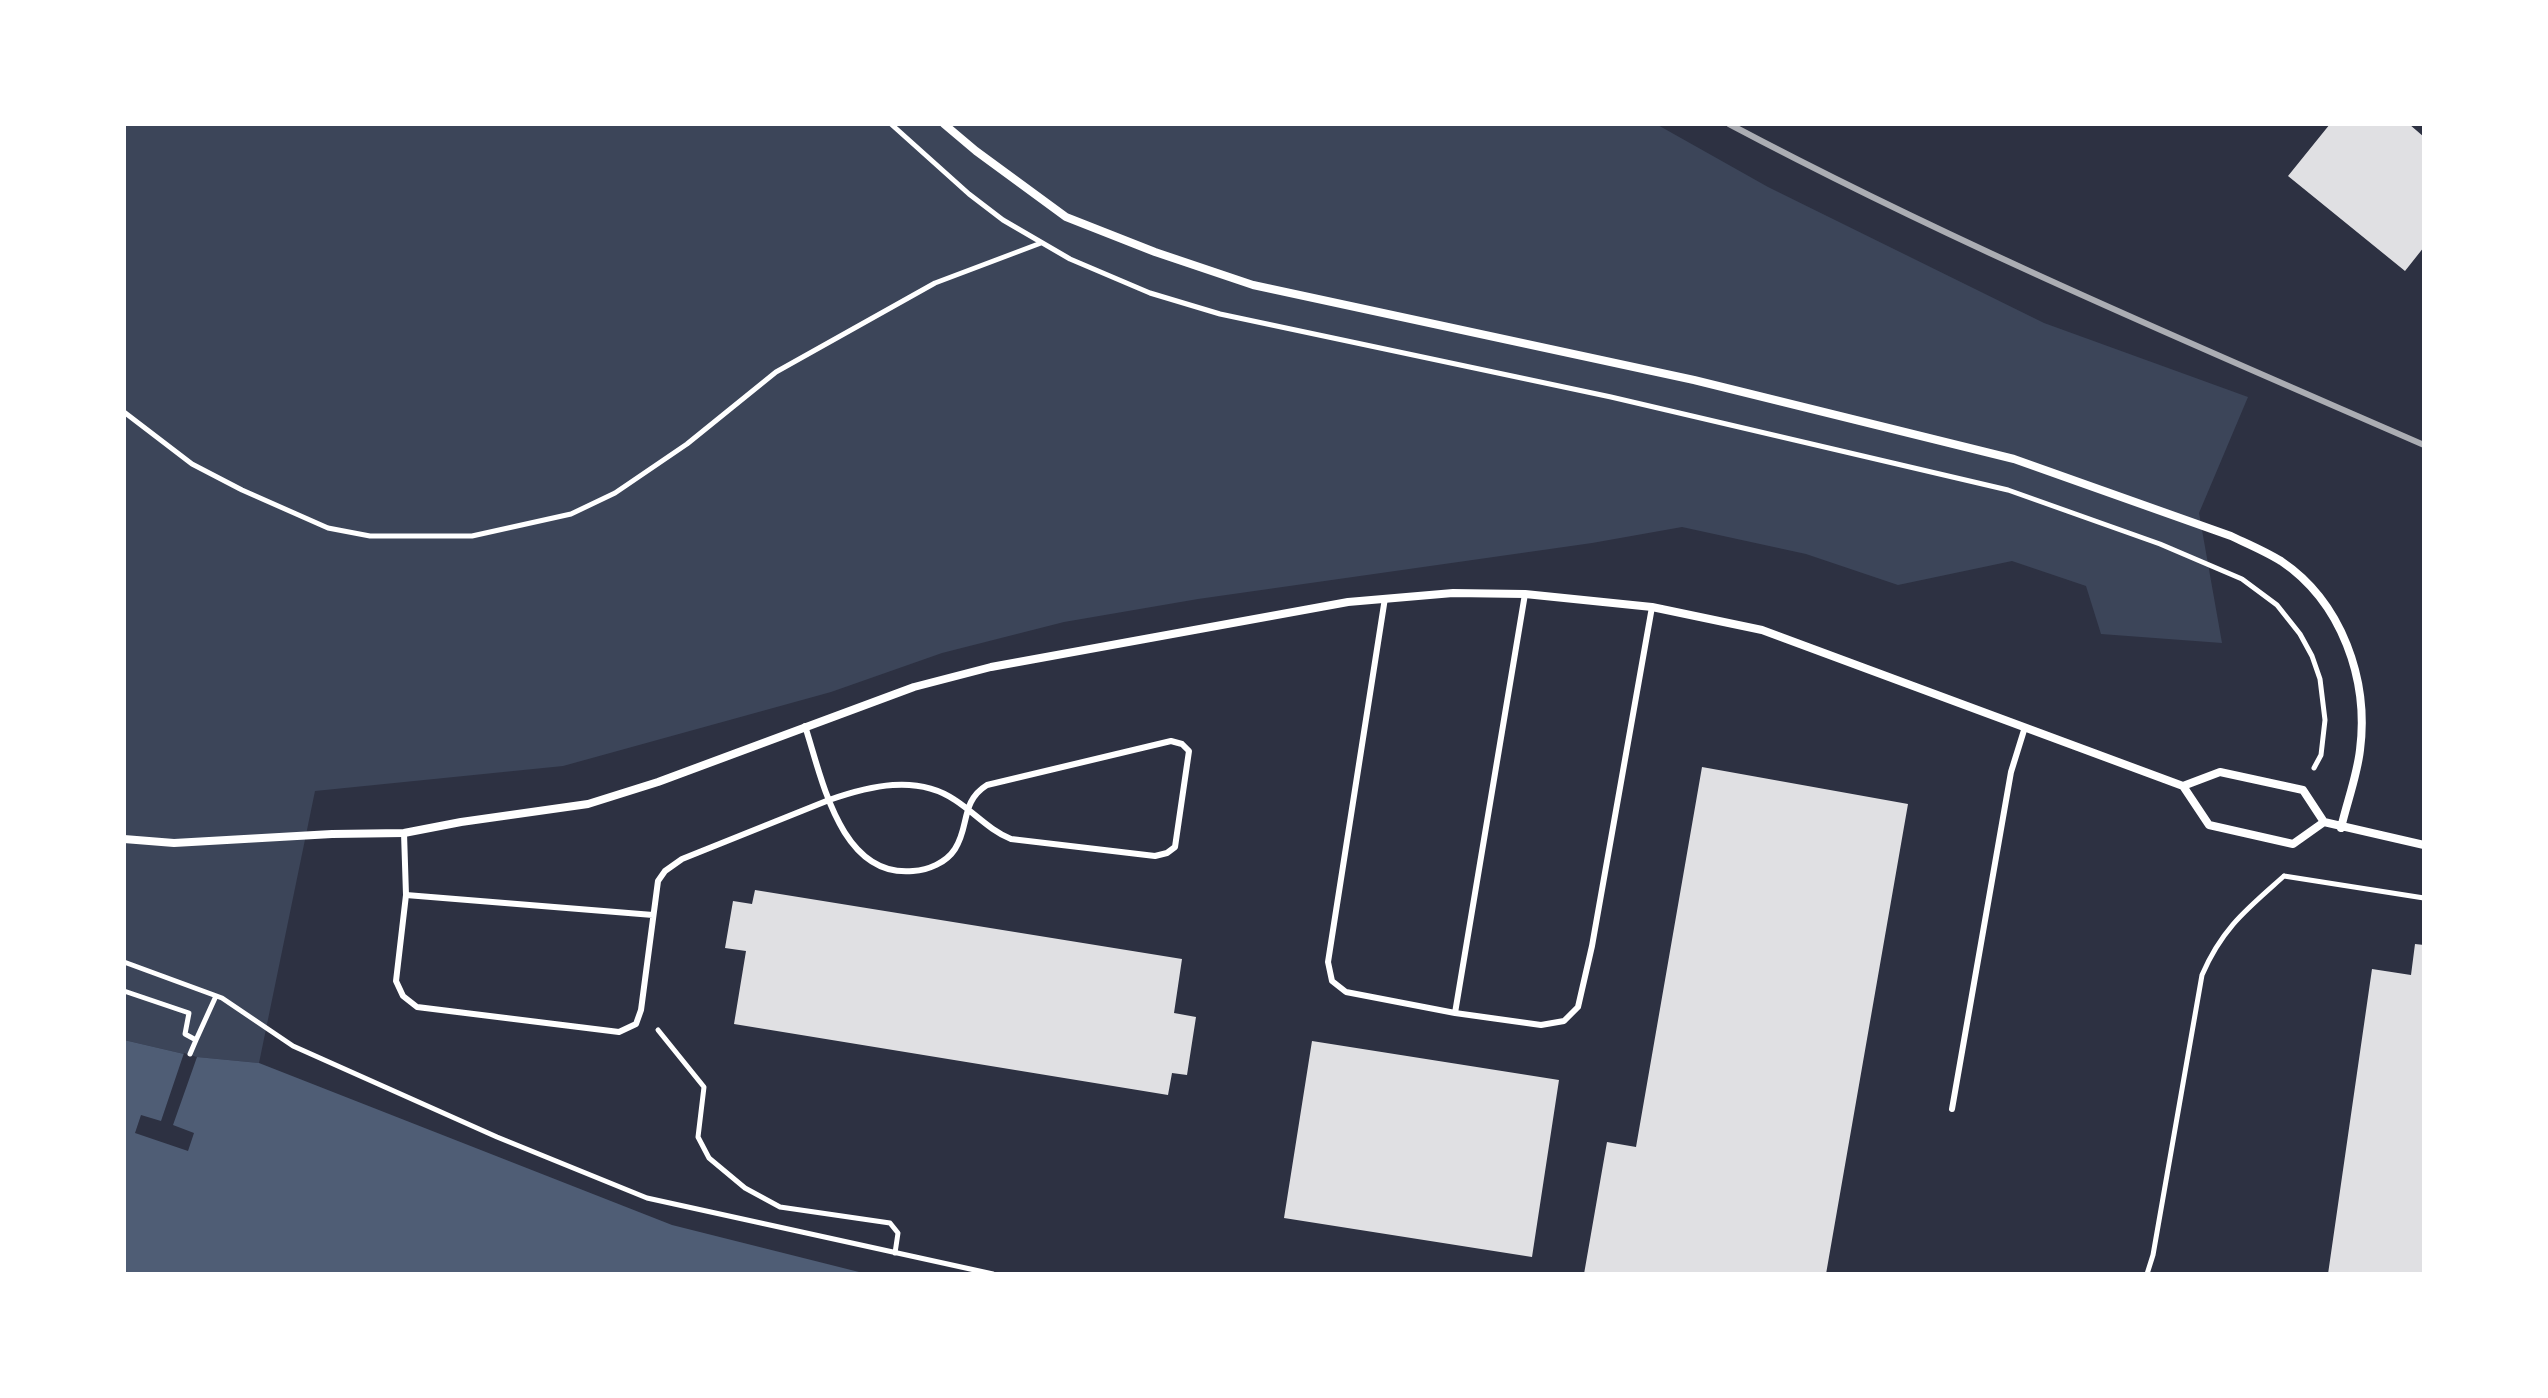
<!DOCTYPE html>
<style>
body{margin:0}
#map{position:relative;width:2548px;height:1398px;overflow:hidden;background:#2d3142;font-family:"Fira Sans",sans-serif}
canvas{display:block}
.frame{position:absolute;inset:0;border:126px solid #fff;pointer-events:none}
</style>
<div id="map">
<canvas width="2548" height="1398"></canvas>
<div class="frame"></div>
</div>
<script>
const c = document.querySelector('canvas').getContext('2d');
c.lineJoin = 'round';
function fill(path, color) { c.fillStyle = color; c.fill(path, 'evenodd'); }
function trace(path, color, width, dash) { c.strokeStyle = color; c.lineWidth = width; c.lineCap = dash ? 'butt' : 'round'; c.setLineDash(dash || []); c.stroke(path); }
const green = new Path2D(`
 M124 124H1656L1768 187 2044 323 2248 397 2199 513 2222 643 2101 634 2086 586 2012 561 1898 585 1806 554 1682 527 1592 543 1198 599 1064 622 942 653 831 692 563 766 315 791 259 1063 197 1057 124 1040Z`);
const water = new Path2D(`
 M124 1040 197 1057 259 1063 672 1225 867 1274H124Z`);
const pier = new Path2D(`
 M184 1053 197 1057 173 1125 194 1133 188 1151 135 1133 141 1115 161 1121Z`);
const building = new Path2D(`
 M2330 124H2409L2424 137V247L2405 271 2288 176Z
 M1702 767 1908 804 1826 1274H1584L1607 1142 1636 1147Z
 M755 890 1182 959 1174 1013 1196 1017 1187 1075 1172 1073 1168 1095 734 1024 746 951 725 948 733 901 752 904Z
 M2415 944 2424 945V1274H2328L2372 969 2411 975Z
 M1312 1041 1559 1080 1532 1257 1284 1218Z`);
const path = new Path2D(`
 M891 124 969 194 1003 220 1070 259 1150 293 1220 314 1611 397 2008 490 2160 544 2242 579 2277 605 2300 634 2312 656 2320 679 2325 720 2321 755 2314 768
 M124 412 192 464 242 490 328 528 370 536H472L571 514 615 493 687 444 776 372 935 283 1041 243
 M2284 876 2424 898
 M124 962 222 998 293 1046 497 1137 647 1198 993 1274
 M124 991 189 1013 185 1034 196 1040 190 1054
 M658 1030 704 1087 698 1137 709 1158 745 1188 780 1207 890 1223 898 1233 895 1253
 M196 1040 216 996
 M2147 1274 2153 1255 2202 975C2222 928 2247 909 2284 876`);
const service = new Path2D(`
 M1385 598 1328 962 1332 981 1346 992 1455 1013 1541 1025 1564 1021 1578 1007 1592 946 1652 607
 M404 833 406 895 396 981 403 996 417 1007 619 1032 636 1024 641 1010 658 881 665 871 682 859 829 800C869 786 917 774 955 800 975 813 989 830 1011 839L1155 856 1167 853 1175 847 1189 751 1182 744 1171 741 987 785C960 802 970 826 955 849 946 863 928 870 913 871 840 878 822 778 805 726
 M406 895 653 915
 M1455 1013 1525 594
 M1952 1109 2011 772 2025 727`);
const minor = new Path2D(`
 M944 124 976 151 1066 217 1155 252 1253 285 1694 380 2014 459 2231 536C2248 544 2265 551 2281 561 2342 602 2369 680 2360 750 2357 776 2347 802 2341 828
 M2183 786 2220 772 2303 790 2324 822 2424 845
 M124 839 174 843 332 834 404 833 461 822 588 804 658 782 914 687 991 667 1348 602 1453 593 1525 594 1652 607 1762 630 2183 786 2209 825 2293 844 2324 822`);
const rail = new Path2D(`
 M1729 124C1955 244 2190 343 2424 445`);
fill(green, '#3c4559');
fill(water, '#4f5d75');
fill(pier, '#2d3142');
fill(building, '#e0e0e3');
trace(path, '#fff', 5);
trace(service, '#fff', 6);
trace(minor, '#fff', 8);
trace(rail, '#abadb3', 6);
</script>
